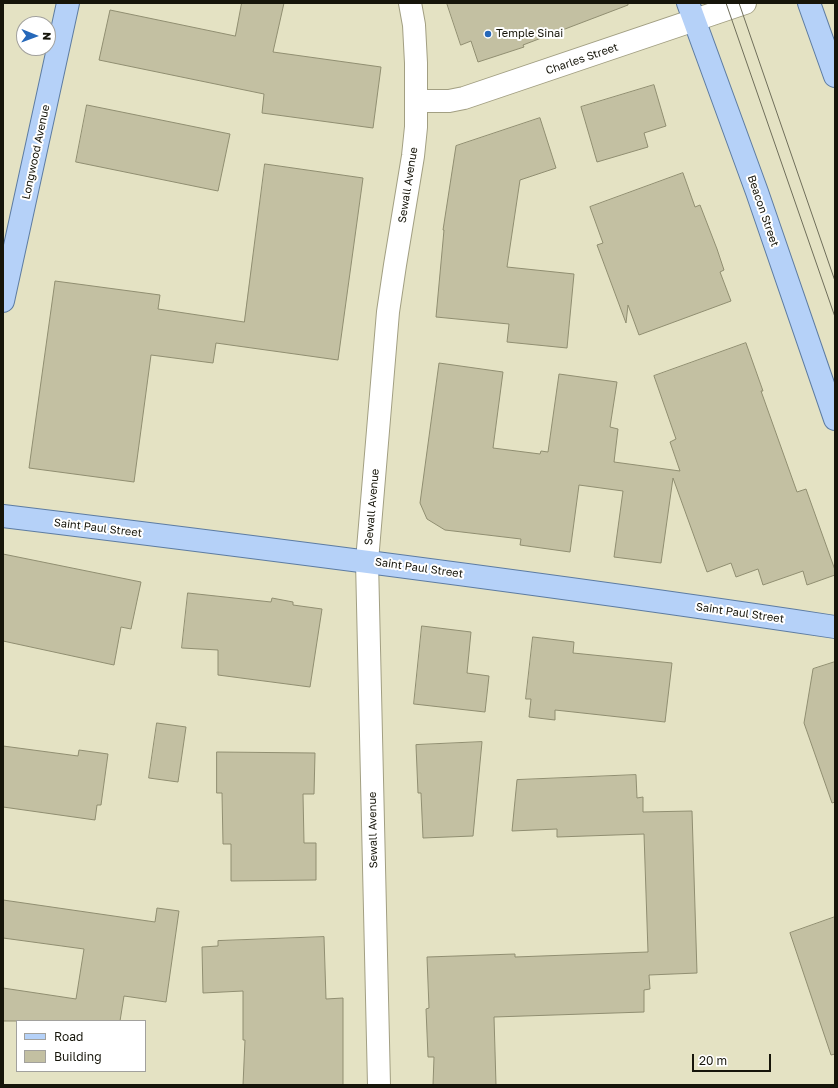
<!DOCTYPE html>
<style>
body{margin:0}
#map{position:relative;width:838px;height:1088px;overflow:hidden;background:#e4e2c3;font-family:"Golos Text",sans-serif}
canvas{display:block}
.frame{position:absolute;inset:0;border:4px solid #16150a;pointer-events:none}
.legend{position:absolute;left:16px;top:1020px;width:130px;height:52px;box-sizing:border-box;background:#fff;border:1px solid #a2a19d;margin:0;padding:5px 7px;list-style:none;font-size:12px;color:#16150a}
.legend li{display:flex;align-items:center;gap:8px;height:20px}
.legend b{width:20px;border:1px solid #a2a19d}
.north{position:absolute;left:16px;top:16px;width:40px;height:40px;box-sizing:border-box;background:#fff;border:1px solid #a2a19d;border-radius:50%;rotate:91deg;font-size:11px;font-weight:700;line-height:16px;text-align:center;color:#16150a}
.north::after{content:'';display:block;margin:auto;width:14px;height:18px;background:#2668b9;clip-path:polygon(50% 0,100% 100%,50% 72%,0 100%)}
.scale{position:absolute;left:692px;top:1054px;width:79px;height:18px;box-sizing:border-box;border:2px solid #16150a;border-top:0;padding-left:5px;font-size:12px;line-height:14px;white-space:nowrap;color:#16150a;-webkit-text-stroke:3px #fff;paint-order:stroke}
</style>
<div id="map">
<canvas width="838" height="1088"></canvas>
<div class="frame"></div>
<ul class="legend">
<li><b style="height:5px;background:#b5d1f8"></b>Road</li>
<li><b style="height:11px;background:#c3c0a2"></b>Building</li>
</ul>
<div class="north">N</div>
<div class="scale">20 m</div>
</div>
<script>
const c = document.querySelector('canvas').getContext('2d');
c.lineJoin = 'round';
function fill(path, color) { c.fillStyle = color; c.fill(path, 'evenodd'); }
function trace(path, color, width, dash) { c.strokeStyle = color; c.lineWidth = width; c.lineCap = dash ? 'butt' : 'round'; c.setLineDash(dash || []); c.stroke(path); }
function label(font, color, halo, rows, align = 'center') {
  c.font = font + ' "Golos Text",sans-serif'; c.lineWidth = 4; c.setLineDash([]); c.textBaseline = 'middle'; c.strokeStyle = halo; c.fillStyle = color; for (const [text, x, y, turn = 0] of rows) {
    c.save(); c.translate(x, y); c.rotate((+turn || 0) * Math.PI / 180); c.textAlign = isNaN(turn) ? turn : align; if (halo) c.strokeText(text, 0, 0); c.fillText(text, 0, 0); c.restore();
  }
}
const building = new Path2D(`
 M242 3H284L273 52 381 67 373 128 262 113 264 94 99 60 110 10 235 36Z
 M447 3H628V5L523 45 524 47 478 62 471 41 461 45Z
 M654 85 666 126 644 133 648 147 597 162 581 107Z
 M87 105 230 134 218 191 76 162Z
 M540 118 556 168 520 180 507 267 574 274 567 348 507 342 509 324 436 317 444 230H443L456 146Z
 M265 164 363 178 338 360 216 343 213 363 151 355 134 482 29 468 55 281 160 295 158 309 244 322Z
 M683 173 695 207 700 205 717 249 724 270 720 272 731 301 639 335 628 305 626 323 597 245 603 243 590 207Z
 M746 343 763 391H761L797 492 806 489 835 570V575L807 585 803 571 763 585 758 569 736 577 731 563 707 572 673 478 661 563 614 557 623 491 579 485 570 552 520 545 521 539 445 530 427 519 420 503 439 363 503 372 493 448 540 454 541 451 548 452 559 374 617 382 610 427 618 429 614 462 680 471 670 442 676 439 654 376Z
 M3 554 141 582 131 629 121 627 114 665 3 641Z
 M188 593 271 602 272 598 293 602V605L322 609 310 687 218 675V650L182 648Z
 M422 626 471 632 467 673 489 676 485 712 414 704Z
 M533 637 574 642 573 653 672 663 665 722 555 710V720L529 717 531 699H526Z
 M835 662V802L832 803 804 723 813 669Z
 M157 723 186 727 178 782 149 778Z
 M482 742 473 836 423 838 421 793H418L416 745Z
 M3 746 78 756 79 750 108 754 101 805H97L95 820 3 807Z
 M217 752 315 753 314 794H303L304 843H316V880L231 881V844H223L222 793H217Z
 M636 775 637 798 643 797V812L692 811 697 973 649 975 650 989 644 990V1012L494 1017 496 1085H433L434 1057H428L426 1009 429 1008 427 957 515 954V957L648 952 644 834 557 837V829L512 831 517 780Z
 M3 900 155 922 157 908 179 911 166 1002 124 996 120 1021H3V988L76 999 84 949 3 938Z
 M835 917V1054L831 1055 790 933Z
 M324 937 326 999 343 998V1085H243L245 1040H243V991L203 993 202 947 218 946V941Z`);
const minor = new Path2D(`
 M417 101H449L464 98 745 3
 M379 1085 367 561 388 312 395 265 413 156 416 127V63L414 25 410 3`);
const major = new Path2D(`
 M688 3 757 192 835 419
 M809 3 835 76
 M3 301 68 3
 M3 516C281 550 558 585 835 627`);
const tram = new Path2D(`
 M726 3 835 317
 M739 3 835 281`);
const markers = [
 [488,34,4,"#2668b9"]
];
const poiNames = [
 ["Temple Sinai",496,34]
];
const streetNames = [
 ["Charles Street",582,59,-19],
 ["Longwood Avenue",36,152,-78],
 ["Sewall Avenue",408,185,-81],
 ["Beacon Street",763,211,71],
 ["Sewall Avenue",372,507,-85],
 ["Saint Paul Street",98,528,7],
 ["Saint Paul Street",419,568,8],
 ["Saint Paul Street",740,613,8],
 ["Sewall Avenue",373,830,-91]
];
fill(building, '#c3c0a2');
trace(building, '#908e71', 1);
trace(minor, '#a29f82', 24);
trace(major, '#5d7ca2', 24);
trace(minor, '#fff', 22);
trace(major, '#b5d1f8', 22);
trace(tram, '#6f6e5a', 1);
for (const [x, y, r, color] of markers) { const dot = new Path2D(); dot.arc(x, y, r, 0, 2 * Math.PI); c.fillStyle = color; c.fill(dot); trace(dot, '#fff', 1.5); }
label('11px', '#16150a', '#fff', poiNames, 'left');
label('11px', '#16150a', '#fff', streetNames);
</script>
